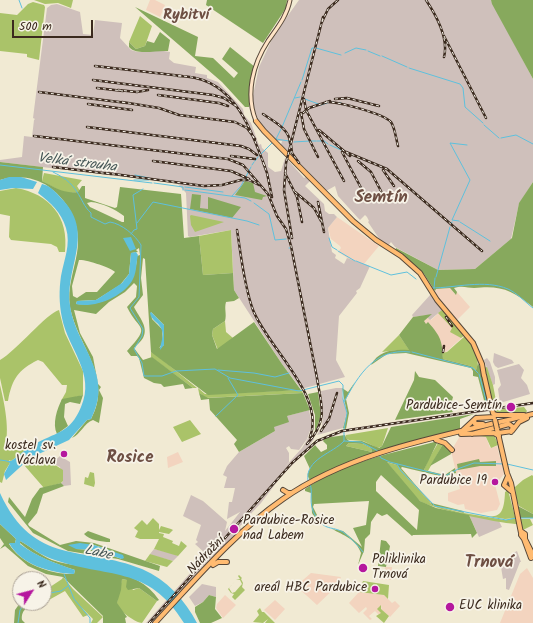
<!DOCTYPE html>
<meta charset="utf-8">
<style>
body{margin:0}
#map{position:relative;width:533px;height:623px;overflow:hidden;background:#f1ead3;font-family:Kalam,sans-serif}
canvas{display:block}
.north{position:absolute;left:12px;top:571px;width:40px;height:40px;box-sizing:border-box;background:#f7f3e8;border:1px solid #aca397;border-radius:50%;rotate:54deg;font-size:11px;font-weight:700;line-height:16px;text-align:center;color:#3b2a1e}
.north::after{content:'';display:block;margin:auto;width:14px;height:18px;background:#b5179e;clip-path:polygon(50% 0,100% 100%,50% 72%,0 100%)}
.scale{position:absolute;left:12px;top:20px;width:81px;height:18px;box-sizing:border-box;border:2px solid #3b2a1e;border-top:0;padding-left:5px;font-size:12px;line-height:14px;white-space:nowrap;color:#3b2a1e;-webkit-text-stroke:3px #f7f3e8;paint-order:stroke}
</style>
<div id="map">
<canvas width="533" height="623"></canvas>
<div class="north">N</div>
<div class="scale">500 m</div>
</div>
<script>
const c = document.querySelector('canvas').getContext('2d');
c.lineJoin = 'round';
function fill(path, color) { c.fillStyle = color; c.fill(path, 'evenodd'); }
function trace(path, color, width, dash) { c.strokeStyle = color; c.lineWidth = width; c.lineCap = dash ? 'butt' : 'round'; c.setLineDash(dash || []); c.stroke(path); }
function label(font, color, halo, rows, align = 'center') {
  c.font = font + ' Kalam,sans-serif'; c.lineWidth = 3.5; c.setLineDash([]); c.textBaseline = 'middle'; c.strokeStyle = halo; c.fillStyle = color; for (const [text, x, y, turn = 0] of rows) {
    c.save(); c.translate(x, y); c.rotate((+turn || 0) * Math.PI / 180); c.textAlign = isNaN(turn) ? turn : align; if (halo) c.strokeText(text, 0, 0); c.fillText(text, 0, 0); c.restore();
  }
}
const built = new Path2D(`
 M150 0H155L165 5 160 17 146 10Z
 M337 217 379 246 364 264 349 259 338 252 341 248 340 246 331 239 328 228Z
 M450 288 455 294 457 292 470 307 457 320 435 293 436 289Z
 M442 310 465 335 445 353 400 335 413 317 428 315 431 320Z
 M472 435 486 437 490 448 497 446 504 474 495 485 500 504 497 510 481 513 465 509 464 504 458 505 448 501V493L460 489 451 451 460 436Z
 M178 452 183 462 168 468 167 457Z
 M385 567H392L391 580 379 579 382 573H384Z
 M527 568 533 578V623H500L520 574Z
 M311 573 341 577 337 586 317 605 296 586Z
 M359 592 384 595 392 603 395 601 400 606 390 617 381 609V605L382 613 379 615 375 611 369 616 372 619 370 620 363 613 367 609 366 607 359 613 349 603Z
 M225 595 236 605 223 618 216 608 217 604Z
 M275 600 285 609 275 620 264 610Z`);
const industrial = new Path2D(`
 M299 0H491L533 79V182L519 204 511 239 475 269 438 270 395 247 391 242 388 246 384 242 382 243 368 222 369 221 367 217 365 215 360 220 358 218 338 196 335 186 326 191 294 158 291 153 281 145 282 141H275L262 127 255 112 252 100 259 67 274 35Z
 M57 4 80 12 83 34 93 35 95 20 122 23 120 38 131 50 138 52 158 50 170 52 169 59 174 63 196 67 195 73 207 75V78L218 82 243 109 244 115 251 123 259 145 261 144 262 148 268 153V167L275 172 281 171 285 158 287 159 304 178 306 177 310 181 305 186 324 204 325 211 329 214H334L337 217 328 228 332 252 336 255 335 258 344 264 347 258 370 266 360 288 356 291 357 293 339 316 336 360 345 377 301 389 282 364 234 290 231 230 190 237 188 236 186 193 177 183 0 162V160L22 157 24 136 32 137 34 120 35 119 33 118 47 8 51 5Z
 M162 238 167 246 156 251 153 243Z
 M431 294 442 310 430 320 428 318V315L413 317 412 315Z
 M494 353 512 360 514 363 498 368 495 366 493 362Z
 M487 358 490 362 495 377V384L493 385 484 360Z
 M519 364 524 370 521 378 527 385 530 394 500 403 498 389 501 385 497 370Z
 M336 388H342V396L347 411 343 428 317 435 322 426 323 413 321 391Z
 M533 403V405L345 432 318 442 301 456 280 478 261 503 246 519 247 520 240 526 241 530 210 559 182 590H181L151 623H146L215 545 206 554 195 544 198 542 196 540 201 525 183 516 191 495 203 501 227 522 225 531 240 512 227 519 229 502H232L235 488H224L227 477 223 475 227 466 239 452 275 431 273 427 287 416 309 410 312 425 307 439 299 450 291 449 289 446 286 448 289 453V462L284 468 302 448 310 435 314 439 309 446 327 435 352 428Z
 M60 456 70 462 71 485 64 486 61 484 63 481 60 467 52 463Z
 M469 515 499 521 502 527 479 537Z
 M154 549 171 553 178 556 173 561 154 556 150 554Z
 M517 551 521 562H520L509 590 506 589V578L503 579 500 561 512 557 511 554Z
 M202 584 216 587V597L209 595 203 602 195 606 189 597Z`);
const green = new Path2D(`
 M34 0H73L71 8 58 3 45 4Z
 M33 2 44 5 45 7 39 60 27 57V54L0 51V13L17 15 28 4Z
 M140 16 152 26 145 46 136 49 129 42Z
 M44 173 82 180 77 186 80 191 78 192 64 193 42 181Z
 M16 188C50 194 69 217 65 252H59L57 247 51 244 11 240 9 237 10 216 0 214V191Z
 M191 215 224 222 195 232 191 225 190 216Z
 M231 230 233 273 203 275 199 236Z
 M59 310 65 333 83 371V395L61 401 66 392 67 385H62L43 362 38 360C18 370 12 379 8 401H5L0 378V360C16 351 47 313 59 310Z
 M442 310 465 335 461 338 450 332 452 328 438 313Z
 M225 321 226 332 233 338 218 350 212 335 213 329Z
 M399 335 410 351 397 350 382 352Z
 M465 336C472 345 482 358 476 370L471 366 443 359 442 353 447 352Z
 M151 352 154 353 197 388H193L151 357Z
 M487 367 493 385 497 406 493 407 484 368Z
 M0 385C4 401 11 433 4 448L16 450 35 442 34 444 11 461 9 460 10 463 5 471 2 483 0 482Z
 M198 388 205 394 301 390 303 393 206 398 199 393Z
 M524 407 527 411 525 414H496L494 410Z
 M190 420 201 434 182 442 173 427Z
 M388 428 382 446 378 448 363 441 349 440 345 438 346 435Z
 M494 434 498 445 491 448 486 437 474 435Z
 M349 443 363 444 371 448 372 452 346 446Z
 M438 443 443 444 428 471 424 470 428 460Z
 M42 457 44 461H53L52 463 63 470V481L61 483 44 488 24 465Z
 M386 462 397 465 432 505 458 512 505 520 515 518 505 519 469 513C494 517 504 523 505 492L508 490 517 524C502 524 432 509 420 501 406 490 398 473 386 462Z
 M90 472 94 473 95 483 94 487 84 484 85 477 88 478Z
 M532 475 533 476V514L519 506 516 498 515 487 523 480Z
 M153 518 159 524V530L161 526 171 529 170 532 171 529 173 530 169 534 159 532V533L164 534 163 537 173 541 172 543 179 546 181 541 187 546 178 556 154 549 159 539H140L135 537 138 531 134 528 142 520 147 525Z
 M519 519H530L533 525 523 530Z
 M150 554 173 561 167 567 145 561Z
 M239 575 242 578 241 579 243 583 242 587 245 590 235 600 232 597 234 594 231 593 228 589 236 580 240 579 238 576ZM236 580H240L242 584 235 592 232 593 229 588Z
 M63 577 73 589 103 617 97 623H91L93 619 80 606 88 615 83 617 65 591 47 601 44 599V591L62 579Z
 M122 579 127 580 133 590 139 588 157 601 142 623C137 623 119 612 117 604 117 601 121 584 122 579Z
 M363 581 389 585 388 599 384 595 359 592Z
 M381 605V609L389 616 384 623 376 616 381 613 377 609Z
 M260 608 262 612H264L275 623H265L268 619 263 623 253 622 259 615 257 611Z`);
const forest = new Path2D(`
 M207 0H287L286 8 263 43 206 5Z
 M491 0H533V79L492 4Z
 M135 7 198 37 195 56 213 58 234 78 238 73 222 59 230 47 255 67 250 91 249 107H245L222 82Z
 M160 32 170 40 168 51C157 50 136 56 129 47V42L136 49 145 46 147 41 154 43Z
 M0 162 43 167 42 181C55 187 63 194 78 192L82 186H85V198L115 208 117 207 120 187 181 194 184 238 199 236 203 275 233 273 234 290 239 298 234 301 226 302C224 309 227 314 225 321L213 329 212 335 217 349 254 322 282 364 301 390 208 395 151 352 145 259 143 258 141 278 143 295 134 307C139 317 149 327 143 338 141 342 136 345 134 348L143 360 152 357 193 388 185 389 183 384 164 387 161 384 154 383 144 378 139 358 137 356H131L127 351C152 324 139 332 127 307L136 297 137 286 134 283 125 292 109 302 96 314 74 310 80 333 93 357 98 384 101 387 99 390 103 398 99 423 93 420C84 423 81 434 72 438L87 420 91 419C114 378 77 345 70 307 67 288 74 271 77 253 82 227 70 202 49 187 35 177 17 175 0 180ZM91 202C102 203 115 209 124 216V222H122L90 207 87 203ZM139 248 140 255 137 256C137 289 107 307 76 304L77 301 96 300 120 285 129 274 131 253 138 252 136 250ZM79 260C85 259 112 268 115 272L97 292H86L77 298 73 296 72 286ZM151 312 164 325V345L159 348 163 343 162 329 152 319Z
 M245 181 253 183 255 192 267 196 263 197 262 200 235 195Z
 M533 182V307C512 290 501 285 474 288 469 288 464 286 458 287L454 288 457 292 456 295 450 288 436 289 435 291 424 274 395 251 396 248 438 270 475 269 512 238 519 203Z
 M192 194 201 195 200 208 208 209V197L241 207 232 218 190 209Z
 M432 314 424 321 426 324 428 322C441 337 442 340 443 359L471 366 476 370 478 363 480 367 489 407 486 408 478 377 473 376V371L471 368 406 353 387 354 371 365C379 350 394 349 409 350L399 335 413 317Z
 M415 371 419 377 435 380 453 397 450 408 453 412 395 420 414 380Z
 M355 382 346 399 349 413 346 429 343 428 347 413 342 388 348 392Z
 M318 392 321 415 315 433V415L308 394Z
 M199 393 208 398 303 393 310 410 287 416 289 422 274 427 275 431 239 452 234 444 237 440 210 410 209 399 201 400Z
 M83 395 80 404 70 402 65 404 64 417 68 426 57 434C52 424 57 409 62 399Z
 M474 414 460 419V431C408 444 358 456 310 480 307 476 307 473 310 469L304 456 315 445 321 452 327 449V445L323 441 325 438 345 435 346 438 349 441H362L379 448 382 446 391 427ZM349 443 363 444 371 448 372 452 346 446Z
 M438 441 424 470 445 475 455 468 456 473 444 477 402 467 401 468 431 503 463 511 464 513 432 505 397 465 387 462 420 501 436 508 469 515 477 533 472 538 471 534 413 535 412 536 387 514 382 516 377 513 371 522 370 534 365 539 364 551 358 565 361 553C356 539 343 535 332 529L343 531 362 547 353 528 366 525 369 501 314 504 313 507 317 515 315 518 312 513 311 493 305 491V489C343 462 393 453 438 441ZM381 475 419 510 417 530 376 491V482Z
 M443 444 451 451V454L430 466Z
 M479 459 480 462 496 461V466H480L458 470 457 464Z
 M61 483 64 486 43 494 37 513 28 524 29 526 60 545 76 541 94 543 160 566 159 571 118 559 68 551 33 533 8 502 9 497 25 517 32 499 40 488ZM94 545 107 549 122 559 95 550 76 549Z
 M516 505 533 514V518H519Z
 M0 524 16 539 15 543 9 544C21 564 52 575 74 574L75 570C54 563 36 557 20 543V541C31 547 40 555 52 560 86 571 137 565 159 600L157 601 139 588 128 590 126 587 127 580 122 579 121 590 117 603 127 617 125 618 126 623H103V616L63 577 46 574 28 566 5 546 0 549 4 544 0 538Z
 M88 531 110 539V542C102 542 89 540 84 534Z
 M381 540 386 541 390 546 386 567 378 566Z
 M209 595 216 597 215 609 222 618 211 623H200L195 612V607L203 602Z
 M20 603H34C28 608 21 609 22 620L25 623H14L15 610Z`);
const water = new Path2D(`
 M9 177H21L37 182 33 189 13 188 0 190V180Z
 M42 184C49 185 56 192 61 198 96 233 65 266 70 305 75 346 115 373 91 419L87 420 69 440 30 458 6 480 4 474 10 463 6 461H11C19 456 25 449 33 445 55 432 70 434 81 407 96 373 68 349 62 318 59 303 59 290 61 276 64 259 71 245 66 228 61 212 51 203 38 193Z
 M131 237 136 249 130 251 123 238Z
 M136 252 138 255C136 262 137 271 133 279 125 296 94 309 76 304L77 301 96 300 122 283 129 274 131 253Z
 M151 312 164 325V345L160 350C160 344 165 336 161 328 158 322 151 320 150 313Z
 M0 493C34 567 83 545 142 569 167 580 185 600 197 623H184C148 564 107 579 52 559 40 555 31 547 20 541V544C37 557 55 563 75 570L74 574C51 573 21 565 9 543H15L16 539 0 524Z
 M80 543 94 545 123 555 124 558 122 559 95 550 76 549 68 545Z`);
const stream = new Path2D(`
 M19 0 22 8
 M316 48 341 55
 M368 51 380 56
 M345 53 356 48 366 50
 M382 56 407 67
 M409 68 460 84 463 88 465 107 483 123
 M302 80 312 48H315
 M295 98 300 97
 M305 99 321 105 330 102 341 103
 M484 125 499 138
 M282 127 301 82
 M501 138 516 135 533 144
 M276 139 289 141
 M323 140 328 144
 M275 141 281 129
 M311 141H316
 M317 141H322
 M294 142 310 141
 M330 145 341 150
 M261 154 272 143
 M259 156 260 155
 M255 161 258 157
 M0 165 152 183
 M252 165 254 162
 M53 172C63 177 71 182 77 192 82 199 84 207 91 213V217L105 224 110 222C122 224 135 235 141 245L139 297 130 308 143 329 142 336 134 349 142 363 144 376H162L176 371 215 369 230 378 299 391 339 381 343 385V399L347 413 344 429V441L361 442 378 451
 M135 175 149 178
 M134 180H149
 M154 183 183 187V190
 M185 187 223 192
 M185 190 245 198 251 201
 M232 196 241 186 251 167
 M254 203 269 214 275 240 286 239
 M459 221 452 220 470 180 450 143 467 145
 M460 222 490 241
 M137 223 153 202 247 221 259 225
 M451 224 452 222
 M131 234 134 230 137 229 133 195 143 189
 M329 238 332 247 337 250
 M289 248H290
 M338 251 355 261
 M356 261 391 275 407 272 416 279
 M436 277 450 227
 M431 288C456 288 484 279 508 289 517 293 525 302 533 308
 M434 288 435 278
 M412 352 473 368 478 373
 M218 370 254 373 275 377 289 373
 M479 374 488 407
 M344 402C359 374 375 348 410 352
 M216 416 238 395 228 378
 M379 454 381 458 390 462 445 476 460 468 474 463 504 464
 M0 460 7 461
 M397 464 401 471 435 506 506 520 516 518
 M507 464 533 470
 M308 481C304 459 334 453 344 441
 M310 484C314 494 307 502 316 517 325 531 332 526 343 532 351 538 357 544 363 552
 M520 518H533
 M64 574 74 599 90 618V623
 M44 594 61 591 68 586
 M18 623 20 610 25 603`);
const secondary = new Path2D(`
 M256 121C245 94 253 64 268 41 277 28 287 16 290 0`);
const primary = new Path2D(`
 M256 121 264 131 353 221 376 240 401 256 420 273 437 300 473 343 482 364 484 376
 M484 375 491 406
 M493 413 496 415H524
 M476 418 474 420 475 424H483
 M497 429 507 473 511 483 521 533
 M462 431 476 418 494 417
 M498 433 512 431 519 422 527 418
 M461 434 494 433 499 436
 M472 434 509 424 513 427 511 432
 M436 440 445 443 452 450
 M508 476 504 485 511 491
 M283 490 288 493H291
 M531 558 524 539 521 535 522 532 525 534V539L533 555
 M213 565 218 562H227
 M155 623C195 580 234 533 283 499 354 449 450 435 533 414`);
const rail = new Path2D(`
 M426 0C436 15 449 38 444 57
 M322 22 328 9 338 0
 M444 36 486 118
 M95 66 182 76
 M178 76C233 76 249 125 265 167
 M93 80 213 95 224 98 236 106
 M97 88 123 91
 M118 90 137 92 148 90
 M39 92 127 103
 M158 95 219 103 228 106
 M304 99 306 110 344 181
 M335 99 347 98 379 106
 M122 102 159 108 179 115 235 122 247 128 255 139
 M326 102C337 101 384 114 391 122 395 128 396 139 398 146
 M88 104 132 110
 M301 113 304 129 318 157
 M303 113 309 108 330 101
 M263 114C273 121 290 129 290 143
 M87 127 241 146 249 149 257 155
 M319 130 350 156
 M34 136 228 159 243 165 268 194 277 216 286 229 291 246 318 383
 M291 145 292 153 299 163
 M342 152 368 201
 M346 152 387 169 482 251
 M231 156 255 159
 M153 161 231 171 249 179
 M358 161 371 172 382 193
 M263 162 267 173 272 197
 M53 167 111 174
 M383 170 394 186
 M106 173 204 186 222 185 241 180H249L259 185
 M285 173 297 197 302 222
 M295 192 314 208 321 221
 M318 202 324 232
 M237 230C241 255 244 286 253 310 268 348 326 396 310 437
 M292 238 284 190 286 163 323 17
 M446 317 452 326
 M443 352 444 346
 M321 431 329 419 337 393
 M307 444C328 421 322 406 317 379
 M149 623 292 463 317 441 342 431 533 403`);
const primaryBridge = new Path2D(`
 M491 406 493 413
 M495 420 497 429`);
const markers = [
 [511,407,5,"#b5179e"],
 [64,454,4,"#b5179e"],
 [495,482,4,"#b5179e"],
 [234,529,5,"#b5179e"],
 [363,568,5,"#b5179e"],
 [375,589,4,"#b5179e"],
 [450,607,5,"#b5179e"]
];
const poiNames = [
 ["Pardubice-Semtín",502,407],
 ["kostel sv.",56,447],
 ["Václava",56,462],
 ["Pardubice 19",487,482],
 ["Pardubice-Rosice",243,522,"left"],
 ["nad Labem",243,537,"left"],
 ["Poliklinika",372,561,"left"],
 ["Trnová",372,576,"left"],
 ["areál HBC Pardubice",367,589],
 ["EUC klinika",459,607,"left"]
];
const streetNames = [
 ["Nádražní",207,556,-46]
];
const waterNames = [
 ["Velká strouha",77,164,7],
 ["Labe",98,554,12]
];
const quarterNames = [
 ["Rybitví",186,16]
];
const districtNames = [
 ["Semtín",381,199],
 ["Rosice",130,459],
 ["Trnová",489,564]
];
fill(built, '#f3d4bf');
fill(industrial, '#cfc0bb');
fill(green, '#aac369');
fill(forest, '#87a95d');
fill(water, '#5ec0dd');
trace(stream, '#5ec0dd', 1);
trace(secondary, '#564739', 5);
trace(primary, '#564739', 6);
trace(secondary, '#ffe4c6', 3);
trace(primary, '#ffbb71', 4);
trace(rail, '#3b2a1e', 2.5);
trace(rail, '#f7f3e8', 1, [3]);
trace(primaryBridge, '#564739', 6, []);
trace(primaryBridge, '#ffbb71', 4);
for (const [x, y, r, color] of markers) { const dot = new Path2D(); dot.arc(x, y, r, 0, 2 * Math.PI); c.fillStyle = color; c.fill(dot); trace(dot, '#f7f3e8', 1.5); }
label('13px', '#3b2a1e', '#f7f3e8', poiNames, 'right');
label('13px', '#3b2a1e', '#f7f3e8', streetNames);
label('italic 14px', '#465757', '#f7f3e8', waterNames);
label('bold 15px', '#6e4f43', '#f7f3e8', quarterNames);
label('bold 17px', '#6e4f43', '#f7f3e8', districtNames);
</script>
